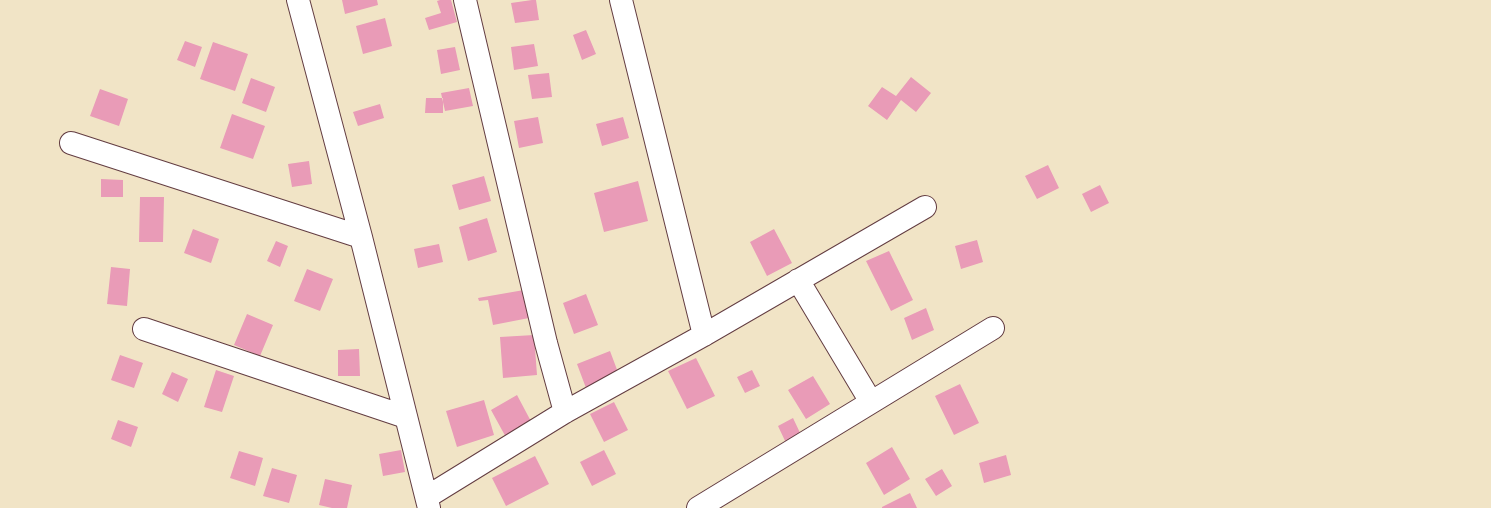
<!DOCTYPE html>
<style>
body{margin:0}
canvas{display:block;background:#f1e4c6}
</style>
<canvas width="1491" height="508"></canvas>
<script>
const c = document.querySelector('canvas').getContext('2d');
c.lineJoin = 'round';
function fill(path, color) { c.fillStyle = color; c.fill(path, 'evenodd'); }
function trace(path, color, width, dash) { c.strokeStyle = color; c.lineWidth = width; c.lineCap = dash ? 'butt' : 'round'; c.setLineDash(dash || []); c.stroke(path); }
const building = new Path2D(`
 M342 0H377L378 5 345 14Z
 M440 0H451L457 22 429 30 425 18 441 13 437 1Z
 M532 0H536L539 20 515 23 511 3Z
 M385 18 392 46 363 54 356 26Z
 M586 30 596 54 582 60 573 35Z
 M185 41 202 47 195 67 177 60Z
 M213 42 248 54 235 91 200 79Z
 M534 44 538 66 514 70 511 47Z
 M455 47 460 70 441 74 437 50Z
 M549 73 552 97 532 99 528 75Z
 M911 77 931 93 916 112 901 100 887 120 868 106 882 87 896 96Z
 M251 78 275 87 266 112 242 103Z
 M469 88 473 106 445 111 441 93Z
 M100 89 128 99 119 126 90 116Z
 M426 98H443V113H425Z
 M380 104 384 118 358 126 353 112Z
 M232 114 265 126 253 159 220 148Z
 M538 117 543 143 519 148 514 121Z
 M623 117 629 138 602 146 596 124Z
 M309 161 312 184 292 187 288 164Z
 M1048 165 1059 188 1037 199 1025 176Z
 M484 176 491 201 459 210 452 185Z
 M101 179 123 180V197H101Z
 M638 181 648 221 604 232 594 193Z
 M1100 185 1109 203 1091 212 1082 194Z
 M140 197H164L163 242H139Z
 M487 218 497 252 468 261 459 227Z
 M193 229 219 239 211 263 184 253Z
 M774 229 792 263 767 276 750 242Z
 M977 240 983 262 961 269 955 246Z
 M276 241 288 246 280 267 267 261Z
 M439 244 443 262 418 268 414 249Z
 M889 251 913 300 891 311 866 261Z
 M111 267 130 269 127 306 107 304Z
 M307 269 333 279 320 311 294 301Z
 M524 290 529 318 493 325 488 300 479 301 478 298Z
 M586 294 598 325 574 334 563 303Z
 M926 308 934 330 912 340 904 318Z
 M247 314 273 325 260 356 234 345Z
 M534 335 537 375 503 378 500 337Z
 M359 349 360 376H338V350Z
 M610 351 619 375 586 388 577 364Z
 M120 355 143 363 134 388 111 380Z
 M696 358 715 396 687 409 668 371Z
 M216 370 234 376 222 412 204 407Z
 M752 370 760 386 745 393 737 377Z
 M172 372 188 379 178 402 162 394Z
 M813 376 830 404 806 419 788 390Z
 M960 384 979 423 954 435 935 396Z
 M517 395 534 427 508 441 491 410Z
 M484 400 494 435 457 447 446 411Z
 M614 402 628 430 604 442 590 414Z
 M793 418 802 437 787 445 778 426Z
 M118 420 138 427 131 447 111 439Z
 M892 447 910 479 884 495 866 463Z
 M401 450 405 472 383 476 379 454Z
 M604 450 616 474 592 486 580 462Z
 M239 451 263 458 255 486 230 478Z
 M1006 455 1011 475 984 483 979 463Z
 M535 456 549 484 506 506 492 478Z
 M272 468 297 475 289 503 263 496Z
 M942 469 952 486 936 496 925 479Z
 M325 479 352 485 347 508H332L319 505Z
 M910 493 917 508H882V507Z`);
const minor = new Path2D(`
 M298 0 361 237 429 508
 M465 0 546 343 565 412
 M621 0 704 335
 M71 143 361 237
 M798 280 871 402
 M144 329 406 417
 M427 497 565 412 704 335 925 207
 M698 508 993 328`);
fill(building, '#e99bb7');
trace(minor, '#633d42', 24);
trace(minor, '#fff', 22);
</script>
